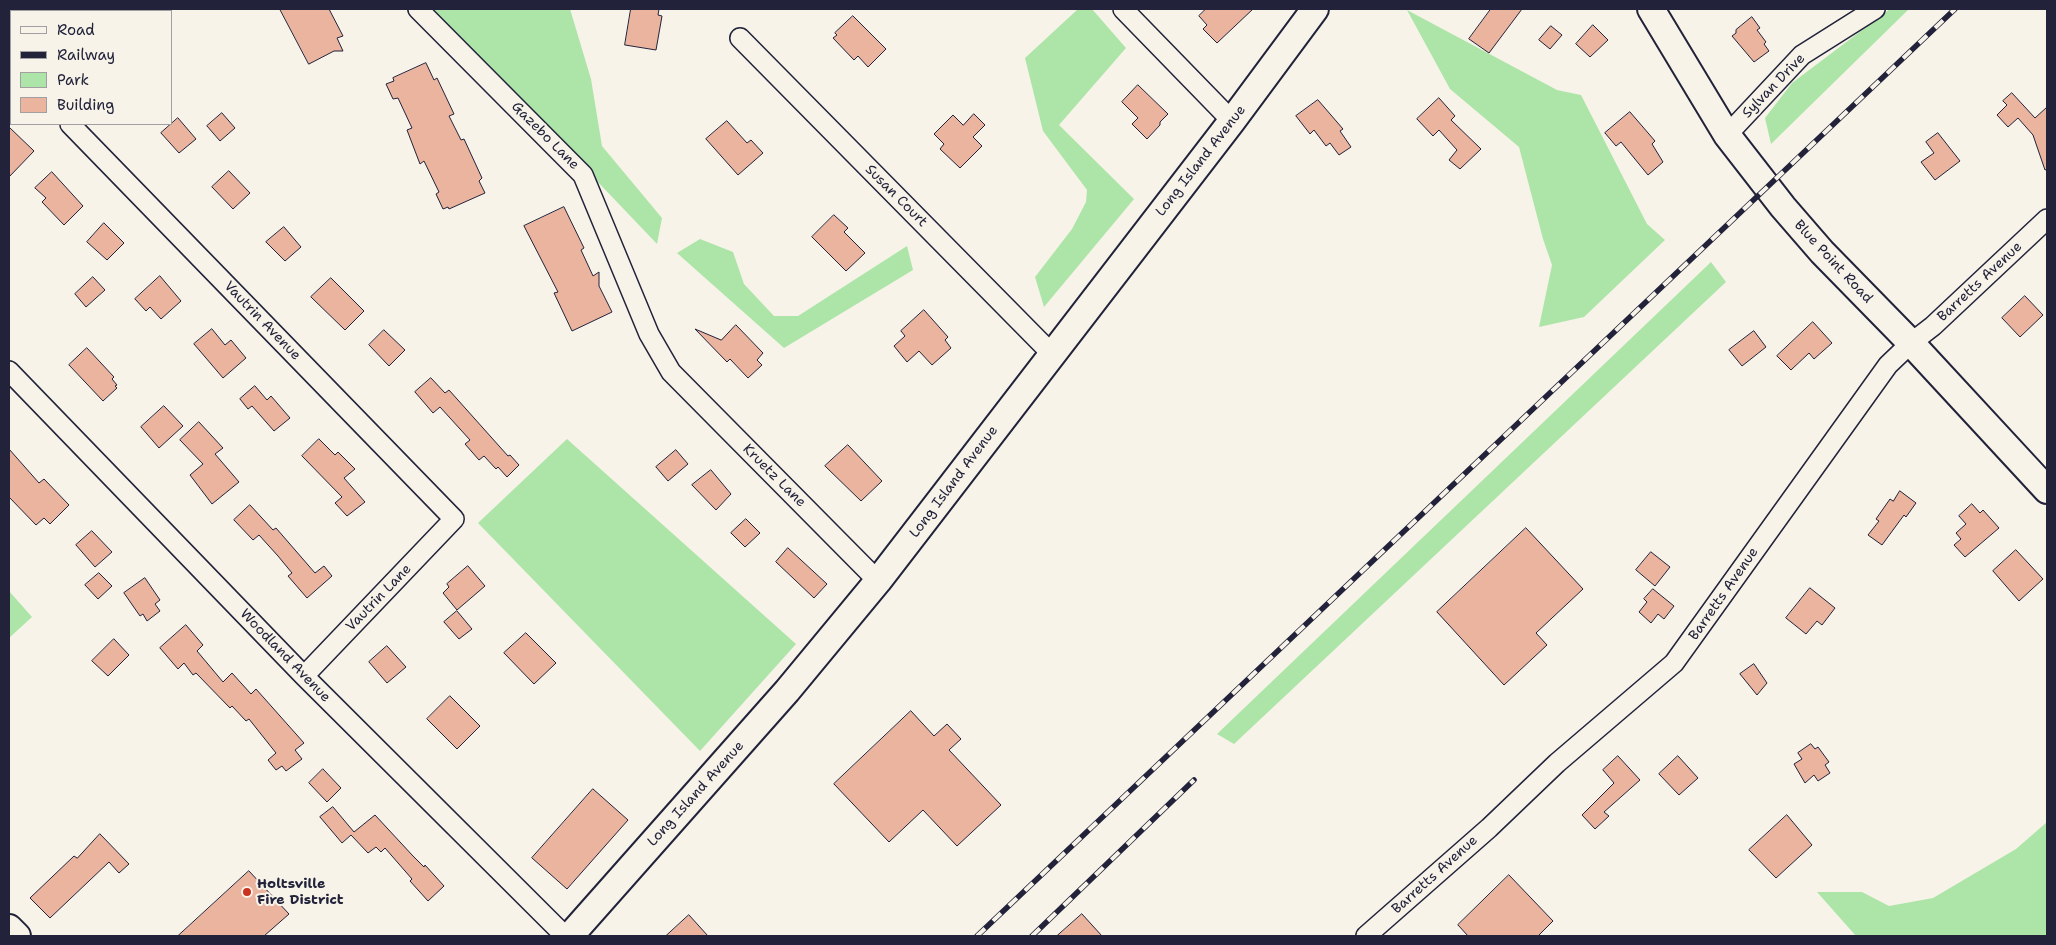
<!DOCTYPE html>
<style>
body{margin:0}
#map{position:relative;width:2056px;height:945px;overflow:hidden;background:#f7f3e8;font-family:"Shantell Sans",sans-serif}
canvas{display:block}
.frame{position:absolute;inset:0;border:10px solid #22223b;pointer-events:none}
.legend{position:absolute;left:10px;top:10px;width:162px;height:115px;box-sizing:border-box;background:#f7f3e8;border:1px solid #a29fa3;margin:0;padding:6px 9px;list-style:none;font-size:15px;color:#22223b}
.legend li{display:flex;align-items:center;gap:10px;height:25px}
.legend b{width:25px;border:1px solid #a29fa3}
</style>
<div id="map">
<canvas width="2056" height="945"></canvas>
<div class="frame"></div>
<ul class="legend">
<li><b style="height:6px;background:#f7f3e8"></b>Road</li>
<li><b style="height:6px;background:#22223b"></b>Railway</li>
<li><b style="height:14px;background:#ade5a9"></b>Park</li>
<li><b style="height:14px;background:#eab49e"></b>Building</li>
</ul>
</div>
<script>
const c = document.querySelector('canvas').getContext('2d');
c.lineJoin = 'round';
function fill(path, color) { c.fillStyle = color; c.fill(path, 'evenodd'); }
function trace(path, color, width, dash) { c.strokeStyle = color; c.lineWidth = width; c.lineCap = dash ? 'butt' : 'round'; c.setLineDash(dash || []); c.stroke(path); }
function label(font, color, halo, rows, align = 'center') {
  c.font = font + ' "Shantell Sans",sans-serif'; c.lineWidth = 4; c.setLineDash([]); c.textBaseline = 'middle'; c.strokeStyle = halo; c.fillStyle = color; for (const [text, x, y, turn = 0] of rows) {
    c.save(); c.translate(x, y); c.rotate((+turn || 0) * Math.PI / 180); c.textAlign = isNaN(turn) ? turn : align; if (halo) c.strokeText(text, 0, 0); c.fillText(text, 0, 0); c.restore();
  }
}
const green = new Path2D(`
 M433 9H570L591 79 602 146 662 218 657 244Z
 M1078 9H1092L1126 48 1059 125 1134 199 1044 307 1035 277 1072 229 1086 202 1087 190 1043 131 1025 58Z
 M1890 9H1909L1771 144 1765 118 1792 83Z
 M1407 10 1557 90 1581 95 1647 224 1665 240 1584 317 1539 327 1552 265 1543 239 1519 147 1450 89Z
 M700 239 733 252 744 284 774 316H798L907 246 913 270 784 348 677 253Z
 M1711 262 1726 282 1234 744 1217 734Z
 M567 439 796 644 700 751 478 523Z
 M9 591 32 617 9 638Z
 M2047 822V936H1856L1817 892H1862L1889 906 1933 898 2016 849Z`);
const building = new Path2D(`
 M280 9H329L343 36 337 38 343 51H334L309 64Z
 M631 9H659L658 15 662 16 656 50 625 45Z
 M1206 9H1253L1217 43 1203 29 1207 25 1199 16Z
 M1491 9H1522L1489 53 1469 39Z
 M853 16 886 49 868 67 858 56 854 60 833 38 837 35 835 33Z
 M1752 17 1760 28 1757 30 1766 42 1764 44 1769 51 1754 62 1732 36 1736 33V30Z
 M1593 25 1608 40 1590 57 1576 44Z
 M1551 26 1562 35 1550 49 1539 40Z
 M426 63 434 80 437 78 454 114 449 116 461 140 464 139 482 178 479 181 485 193 449 209 448 207 443 209 436 194 439 192 424 161 420 164 407 130 412 128 398 98 393 99 386 84 394 81 393 78Z
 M1138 85 1168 114 1160 122V125L1147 139 1132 124 1138 118 1122 102Z
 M2012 93 2035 118 2047 107V169L2045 170 2033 135 2018 118 2008 127 1997 115 2007 105 2003 101Z
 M1439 98 1455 116 1451 120 1481 149 1460 169 1449 160 1457 150 1439 130 1433 136 1417 119Z
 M1318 100 1343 129 1340 131 1351 147 1339 155 1330 143 1326 146 1314 130 1310 134 1296 116Z
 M1630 112 1655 141 1652 144 1663 162 1648 175 1621 142 1616 146 1605 133Z
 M222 113 235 128 220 141 207 126Z
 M974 114 985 125 973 137 982 146 960 168 940 149 944 144 934 134 953 115 963 125Z
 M178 118 196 139 179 153 161 133Z
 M727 121 747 143 751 140 763 153 738 175 706 139Z
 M9 127 34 151 9 177Z
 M1938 133 1960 161 1935 180 1921 162 1934 153 1926 142Z
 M229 171 250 193 233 209 212 187Z
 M52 172 83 206 64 225 42 202 46 198 35 188Z
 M564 207 584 248 581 250 593 276 599 272V286L612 312 572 331 554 293 558 292 524 226Z
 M834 215 848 228 844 232 865 253 846 271 812 237Z
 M104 223 124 243 107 260 87 242Z
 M284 227 301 247 285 261 266 242Z
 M160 276 181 301 161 319 150 307 146 311 135 299Z
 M93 277 105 290 86 307 75 294Z
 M331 278 364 311 345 330 311 297Z
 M2025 296 2043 315 2020 337 2002 318Z
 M924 310 948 337 945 340 951 348 932 365 919 351 907 362 894 346 905 336 901 331Z
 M1813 322 1832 343 1814 359 1809 353 1791 370 1777 356Z
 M736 325 763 353 757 360 762 365 748 378 730 359 727 362 695 329 721 340Z
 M212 329 225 345 231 340 246 358 223 378 194 344Z
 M384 330 405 350 389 366 369 345Z
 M1754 331 1766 347 1742 366 1729 350Z
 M87 348 114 377 112 379 117 385 115 386 117 388 103 401 69 365Z
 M431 378 445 393 449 390 508 456 510 455 519 465 507 477 498 467 496 469 484 456 479 460 465 444 470 440 440 407 433 413 415 392Z
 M255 386 267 400 271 396 290 418 274 431 252 406 248 409 240 399Z
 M164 406 183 426 159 448 141 427Z
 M199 422 223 448 215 454 239 482 212 504 190 475 203 464 180 440Z
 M319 439 335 455 338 452 355 469 344 478 365 502 347 516 335 503 342 497 302 456Z
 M848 445 882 481 861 501 825 466Z
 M9 449 39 483 44 479 69 505 50 524 44 518 36 525 9 497Z
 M676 450 688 464 668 481 656 467Z
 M711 470 731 494 716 510 692 485Z
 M1900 491 1916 503 1906 517 1904 515 1882 545 1868 535 1879 521 1876 519 1890 499 1893 501Z
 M1972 504 1980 513 1983 510 1999 528 1965 557 1954 545 1961 539 1956 533 1966 524 1959 516Z
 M250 505 273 530 276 528 315 573 324 566 332 576 307 598 288 576 292 573 278 556 259 535 253 540 234 520Z
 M746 519 760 533 745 547 731 533Z
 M1526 528 1583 589 1536 633 1547 645 1504 685 1437 612Z
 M92 531 112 552 95 567 76 545Z
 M788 548 827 584 814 598 776 562Z
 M2016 550 2043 579 2019 601 1993 571Z
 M1651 552 1670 567 1655 586 1636 570Z
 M468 566 485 586 457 610 443 593 449 587 447 584Z
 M99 573 112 586 98 599 85 585Z
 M145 578 160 600 155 604 160 611 147 621 143 614 140 616 124 593Z
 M1810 588 1835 608 1822 625 1817 621 1806 634 1786 618Z
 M1653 589 1674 606 1664 619 1658 614 1651 623 1639 612 1647 602 1644 599Z
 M457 611 472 629 459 639 444 622Z
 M186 625 203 645 197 651 223 682 232 673 251 694 256 689 304 743 295 750 302 759 286 771 282 766 276 770 268 760 276 753 249 719 246 721 232 706 230 708 196 673 193 675 184 663 178 669 160 648Z
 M526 633 556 663 534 684 504 653Z
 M114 639 129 655 108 676 92 661Z
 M387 646 406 667 387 683 369 662Z
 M1754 664 1767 683 1757 695 1740 674Z
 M450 696 480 726 457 749 427 719Z
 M911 711 934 736 947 724 961 739 949 750 1001 805 957 846 923 810 889 842 834 784Z
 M1811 744 1815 749 1818 747 1829 762 1825 765 1830 773 1818 781 1814 775 1805 783 1794 764 1802 759 1798 753Z
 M1618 756 1640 780 1604 812 1609 816 1595 829 1582 815 1614 783 1603 770Z
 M1678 756 1698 778 1679 795 1659 774Z
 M323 769 341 788 327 802 309 783Z
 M593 789 628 820 567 889 532 858Z
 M333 807 354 832 375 815 413 856 424 867 425 865 444 886 428 901 410 881 412 879 385 848 381 852 376 847 368 853 351 835 342 843 320 817Z
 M1787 815 1812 845 1776 878 1749 850Z
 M100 834 129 864 119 873 109 862 50 918 30 898 74 856 77 858Z
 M249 871 289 914 264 936H178Z
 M1509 875 1553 921 1538 936H1468L1458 925Z
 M1082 914 1102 936H1057Z
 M689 915 708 936H666Z`);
const street = new Path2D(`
 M418 9 583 175 649 334 671 372 878 581
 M1123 9 1232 121
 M740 38 1052 354
 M9 60 11 63
 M70 124 454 519 304 676
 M1727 135 1802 55 1875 9
 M9 371 304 676 565 936
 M1366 936 1489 828 1557 763 1674 663 1888 365 1911 343 1933 326 2047 219`);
const secondary = new Path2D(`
 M1651 9 1727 135 1783 207 1822 252 1911 343 2047 490
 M9 928 17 936
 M570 936 787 691 878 581 1232 121 1315 9`);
const rail = new Path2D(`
 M977 936 1955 9
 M1032 936 1194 780`);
const markers = [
 [247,892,5,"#c8321e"]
];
const streetNames = [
 ["Sylvan Drive",1774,86,-46],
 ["Gazebo Lane",545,136,45],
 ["Long Island Avenue",1201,161,-52],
 ["Susan Court",896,196,45],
 ["Blue Point Road",1833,262,47],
 ["Barretts Avenue",1980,282,-43],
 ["Vautrin Avenue",262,321,46],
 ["Kruetz Lane",774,476,45],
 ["Long Island Avenue",954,482,-53],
 ["Barretts Avenue",1724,594,-55],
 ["Vautrin Lane",379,598,-46],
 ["Woodland Avenue",285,656,46],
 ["Long Island Avenue",696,794,-48],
 ["Barretts Avenue",1435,875,-42]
];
const poiNames = [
 ["Holtsville",257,884],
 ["Fire District",257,900]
];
fill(green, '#ade5a9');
fill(building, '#eab49e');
trace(building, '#22223b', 1);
trace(street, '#22223b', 22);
trace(secondary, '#22223b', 30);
trace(street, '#f7f3e8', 19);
trace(secondary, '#f7f3e8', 26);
trace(rail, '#22223b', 5.5);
trace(rail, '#f7f3e8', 4, [11]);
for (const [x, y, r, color] of markers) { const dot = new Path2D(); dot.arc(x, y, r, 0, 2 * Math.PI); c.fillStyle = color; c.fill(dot); trace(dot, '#f7f3e8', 2); }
label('14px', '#22223b', '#f7f3e8', streetNames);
label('bold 14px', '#22223b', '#f7f3e8', poiNames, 'left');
</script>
